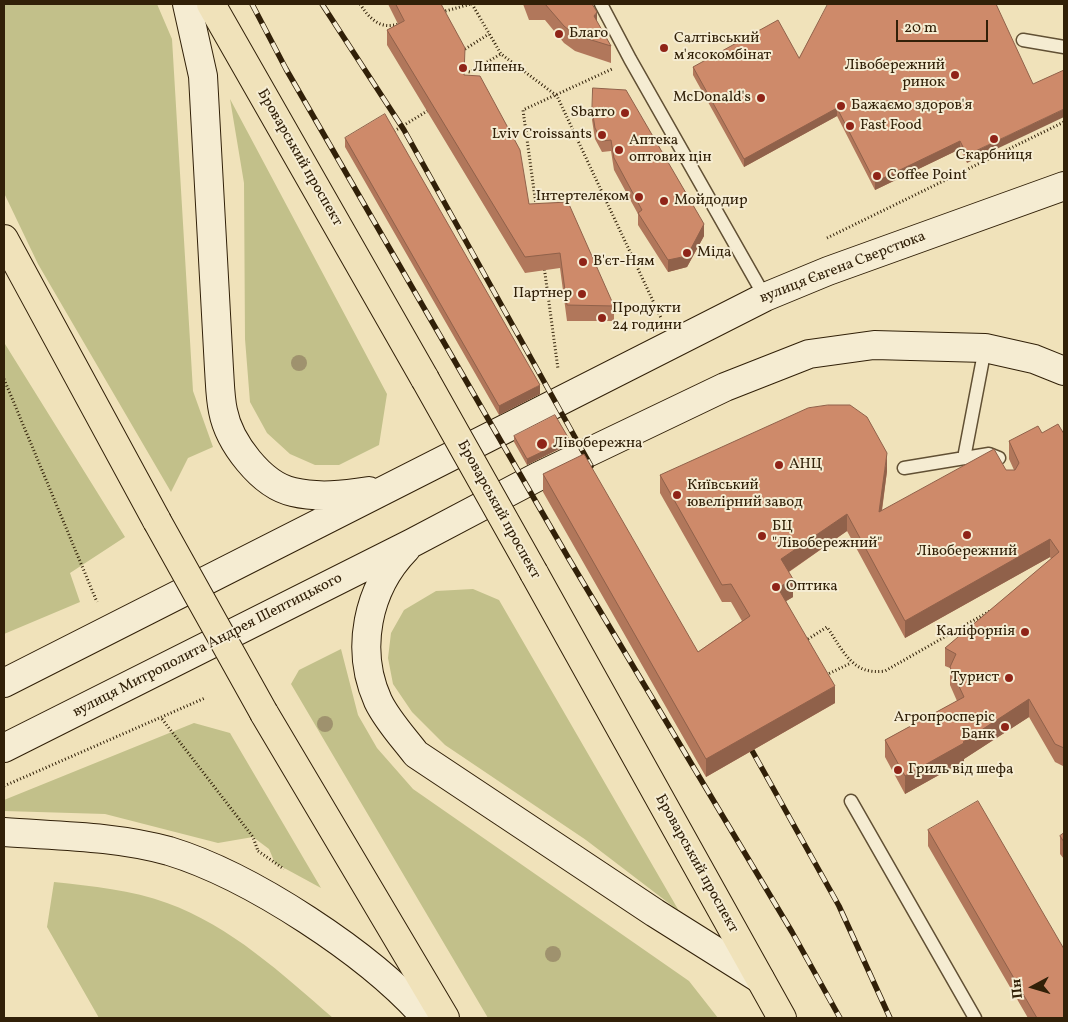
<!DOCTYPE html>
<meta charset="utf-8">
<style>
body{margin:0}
#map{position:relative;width:1068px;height:1022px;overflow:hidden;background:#f0e2ba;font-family:Vollkorn,serif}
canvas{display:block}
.frame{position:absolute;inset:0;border:5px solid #312008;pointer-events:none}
.north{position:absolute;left:1008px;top:962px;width:50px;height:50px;-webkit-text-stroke:4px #f5ecd2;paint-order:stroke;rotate:264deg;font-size:14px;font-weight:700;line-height:20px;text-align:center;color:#312008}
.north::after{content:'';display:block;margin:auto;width:18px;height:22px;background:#312008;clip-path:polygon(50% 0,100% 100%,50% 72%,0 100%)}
.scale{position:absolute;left:896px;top:20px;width:92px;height:22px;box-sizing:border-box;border:2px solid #312008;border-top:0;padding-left:6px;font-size:15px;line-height:18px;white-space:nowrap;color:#312008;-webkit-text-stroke:4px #f5ecd2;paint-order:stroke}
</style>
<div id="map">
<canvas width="1068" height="1022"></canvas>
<div class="frame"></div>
<div class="north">Пн</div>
<div class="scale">20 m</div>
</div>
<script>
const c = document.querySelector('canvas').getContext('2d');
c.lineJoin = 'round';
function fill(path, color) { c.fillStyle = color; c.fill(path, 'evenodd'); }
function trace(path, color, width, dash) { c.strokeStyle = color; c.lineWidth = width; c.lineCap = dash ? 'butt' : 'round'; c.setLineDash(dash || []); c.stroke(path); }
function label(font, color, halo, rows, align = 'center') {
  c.font = font + ' Vollkorn,serif'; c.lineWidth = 4; c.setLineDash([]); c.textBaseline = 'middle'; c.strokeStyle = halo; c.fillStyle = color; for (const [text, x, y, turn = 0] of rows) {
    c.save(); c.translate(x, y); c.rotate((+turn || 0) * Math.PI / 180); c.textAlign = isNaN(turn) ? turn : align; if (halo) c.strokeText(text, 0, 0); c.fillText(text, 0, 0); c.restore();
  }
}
const green = new Path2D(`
 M4 4H157L172 39 193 391 213 447 188 458 171 492 38 264 4 193Z
 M230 99 387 394 379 445 339 465H315L290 454 267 433 250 402 245 339 244 183Z
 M5 344 125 537 70 573 80 602 4 634Z
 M473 589 499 600 679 911 586 840 445 745 412 712 393 684 388 658 391 633 404 610 436 591Z
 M341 649 358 715 377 748 413 789 689 981 718 1018H488L291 684 299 670Z
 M194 723 230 733 321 888 275 863 269 849 253 837 218 843 105 814 4 811V800Z
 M54 882C92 886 132 890 167 903 231 926 282 974 333 1018H99L47 927Z`);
const path = new Path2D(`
 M360 4C369 18 380 30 398 24
 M472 4 501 54 557 96 661 318
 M442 12 471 4
 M462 51 489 34
 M462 70 470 72 501 54
 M391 133 429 110
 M536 205 523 110 612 69
 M827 238 1064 122
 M544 266 558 369
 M4 379 97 602
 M805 641 827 627C843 650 852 676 885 671L990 611
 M826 675 851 663
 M162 719 253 837 258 851
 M4 786 205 698
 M258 851 284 869`);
const service = new Path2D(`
 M601 4 630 59 765 297
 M1023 40 1064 47
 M964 458 985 348
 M904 468 989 454 999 458
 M851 801 975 1018`);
const secondary = new Path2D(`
 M187 4 203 76 219 369C220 383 220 397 223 411 229 442 261 485 293 492 318 498 344 495 369 491
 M406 549C367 589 355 650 378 701 387 720 403 737 416 754L655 913 760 979
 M4 683 765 297 828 271 1064 186
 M4 748 412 543 539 476 725 387 809 354 874 345 985 348 1034 359 1064 371
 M4 832C59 836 115 836 169 851 251 876 370 954 426 1018`);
const primary = new Path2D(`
 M211 4 425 379
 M4 239 157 521
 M534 573 782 1018
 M264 713 445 1018`);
const rail = new Path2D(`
 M252 4 286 69 569 559 792 932 840 1018
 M322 4 404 130 591 466
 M745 738 839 906 890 1018`);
const primaryBridge = new Path2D(`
 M425 379 534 573
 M157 521 264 713`);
const trees = [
 [299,363],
 [325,724],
 [553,954]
];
const wall = new Path2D(`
 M388 4H441L464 75 529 204 614 306V321H567L560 268 525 273 387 45V30L398 24Z
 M523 4H592L597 22 611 46V63L575 51 564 43 545 20H529Z
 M996 4 967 163 960 149 875 190 837 116 744 167 693 75V67L799 58Z
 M592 109 704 236 687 267 668 272 638 225V214L614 170 611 151 602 152 595 139 592 120Z
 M345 138 540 394 499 415 345 147Z
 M1042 433 1064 434V786L1063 785V766L1055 762 1029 717 964 759V761L905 794 885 757V740L957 701 950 685V668L945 666V648L1051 559 1050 557 905 638 847 531 789 572 793 597 786 601 835 703 706 777 543 492V474L698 652 742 621 731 602H722L660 493V475L887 471 882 511 1006 470H1014L1009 459V441Z
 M514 436 569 444 527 465 514 442Z
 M928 830 1064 1018H1028L928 846Z
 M1064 833V859L1060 854V836Z`);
const shadedWall = new Path2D(`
 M597 12V28L594 16Z
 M837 108V116L744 167V159Z
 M1064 109V117L967 163V155Z
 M960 141V149L875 190V182Z
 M704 224V236L687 267 668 272V260Z
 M540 385V394L499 415V406Z
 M569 439V444L527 465V459Z
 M887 453V471L879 530V512Z
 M847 514V531L781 577V559Z
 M1050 539V557L905 638V621Z
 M793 579V597L778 606V588Z
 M835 686V703L706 777V759Z
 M1029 699V717L964 759V761L905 794V776Z`);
const building = new Path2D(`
 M396 4H441L465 48 464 75 480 76 520 150 529 204 568 202 614 306 567 305 560 253 525 257 387 30 404 21Z
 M542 4H592L597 12 594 16 611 46 575 35 564 26 545 4Z
 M828 4H996L1033 84 1064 70V109L967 155 960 141 875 182 837 108 744 159 693 67 778 20 799 58Z
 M593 88 626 90 704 224 687 256 668 260 638 213 642 210 614 158 611 140 602 141 595 128 592 109Z
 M385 114 540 385 499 406 345 138Z
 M828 405H850L867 417 887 453 879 512 994 449 1006 470H1015L1019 463 1009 441 1038 426 1042 433 1058 424 1064 434V748L1055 744 1029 699 963 742 964 743 905 776 885 740 964 697 950 667 956 654 945 648 1059 552 1050 539 905 621 847 514 781 559 793 579 778 588 835 686 706 759 543 474 584 454 698 652 750 616 731 584 722 585 660 475 808 408Z
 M555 415 569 439 527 459 514 436Z
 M978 801 1064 949V1018H1037L928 830Z
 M1064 833V842L1060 836Z`);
const markers = [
 [559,34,5,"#8f2418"],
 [664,48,5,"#8f2418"],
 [463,68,5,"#8f2418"],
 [955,75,5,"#8f2418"],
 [761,98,5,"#8f2418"],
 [841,106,5,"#8f2418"],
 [625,113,5,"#8f2418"],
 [850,126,5,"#8f2418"],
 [602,135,5,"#8f2418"],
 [994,139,5,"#8f2418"],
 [619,150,5,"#8f2418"],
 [877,176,5,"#8f2418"],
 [639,197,5,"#8f2418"],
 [664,201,5,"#8f2418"],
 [687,253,5,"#8f2418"],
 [583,262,5,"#8f2418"],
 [582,294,5,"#8f2418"],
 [602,318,5,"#8f2418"],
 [542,444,6,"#8f2418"],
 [779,465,5,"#8f2418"],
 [677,495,5,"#8f2418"],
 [967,535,5,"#8f2418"],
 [762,536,5,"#8f2418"],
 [776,587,5,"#8f2418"],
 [1025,632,5,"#8f2418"],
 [1009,678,5,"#8f2418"],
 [1005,727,5,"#8f2418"],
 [898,770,5,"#8f2418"]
];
const poiNames = [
 ["Благо",569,34],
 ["Салтівський",674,39],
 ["м'ясокомбінат",674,56],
 ["Лівобережний",945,66,"right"],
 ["ринок",945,83,"right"],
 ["Липень",473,68],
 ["McDonald's",751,98,"right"],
 ["Бажаємо здоров'я",851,106],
 ["Sbarro",615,113,"right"],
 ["Fast Food",860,126],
 ["Lviv Croissants",592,135,"right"],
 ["Аптека",629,141],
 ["оптових цін",629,158],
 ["Скарбниця",994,156,"center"],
 ["Coffee Point",887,176],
 ["Інтертелеком",629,197,"right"],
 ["Мойдодир",674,201],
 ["Міда",697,253],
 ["В'єт-Ням",593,262],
 ["Партнер",572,294,"right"],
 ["Продукти",612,309],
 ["24 години",612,326],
 ["Лівобережна",553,444],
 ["АНЦ",789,465],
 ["Київський",687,486],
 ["ювелірний завод",687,503],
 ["БЦ",772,527],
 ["\"Лівобережний\"",772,544],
 ["Лівобережний",967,552,"center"],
 ["Оптика",786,587],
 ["Каліфорнія",1015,632,"right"],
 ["Турист",999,678,"right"],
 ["Агропросперіс",995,718,"right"],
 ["Банк",995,735,"right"],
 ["Гриль від шефа",908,770]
];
const streetNames = [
 ["Броварський проспект",299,158,60],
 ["вулиця Євгена Сверстюка",843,268,-21],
 ["Броварський проспект",498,510,61],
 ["вулиця Митрополита Андрея Шептицького",208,646,-27],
 ["Броварський проспект",696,864,61]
];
fill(green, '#c2c08a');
trace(service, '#615034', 15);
trace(secondary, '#312008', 30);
trace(primary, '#312008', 30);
trace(path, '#312008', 3, [1, 2.5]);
trace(service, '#f5ecd2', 12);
trace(secondary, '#f5ecd2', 28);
trace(primary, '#f0e2ba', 28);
trace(rail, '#312008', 5.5);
trace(rail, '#f5ecd2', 4, [11]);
trace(primaryBridge, '#312008', 30, []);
trace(primaryBridge, '#f0e2ba', 28);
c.fillStyle = '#9f926e';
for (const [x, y] of trees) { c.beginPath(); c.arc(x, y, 8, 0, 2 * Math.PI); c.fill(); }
fill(wall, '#b1775b');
fill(shadedWall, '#90614a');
fill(building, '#ce8a6a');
trace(building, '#90614a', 1);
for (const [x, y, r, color] of markers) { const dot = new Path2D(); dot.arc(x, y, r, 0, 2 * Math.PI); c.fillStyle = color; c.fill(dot); trace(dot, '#f5ecd2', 2); }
label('15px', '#312008', '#f5ecd2', poiNames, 'left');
label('15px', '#312008', '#f5ecd2', streetNames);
</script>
